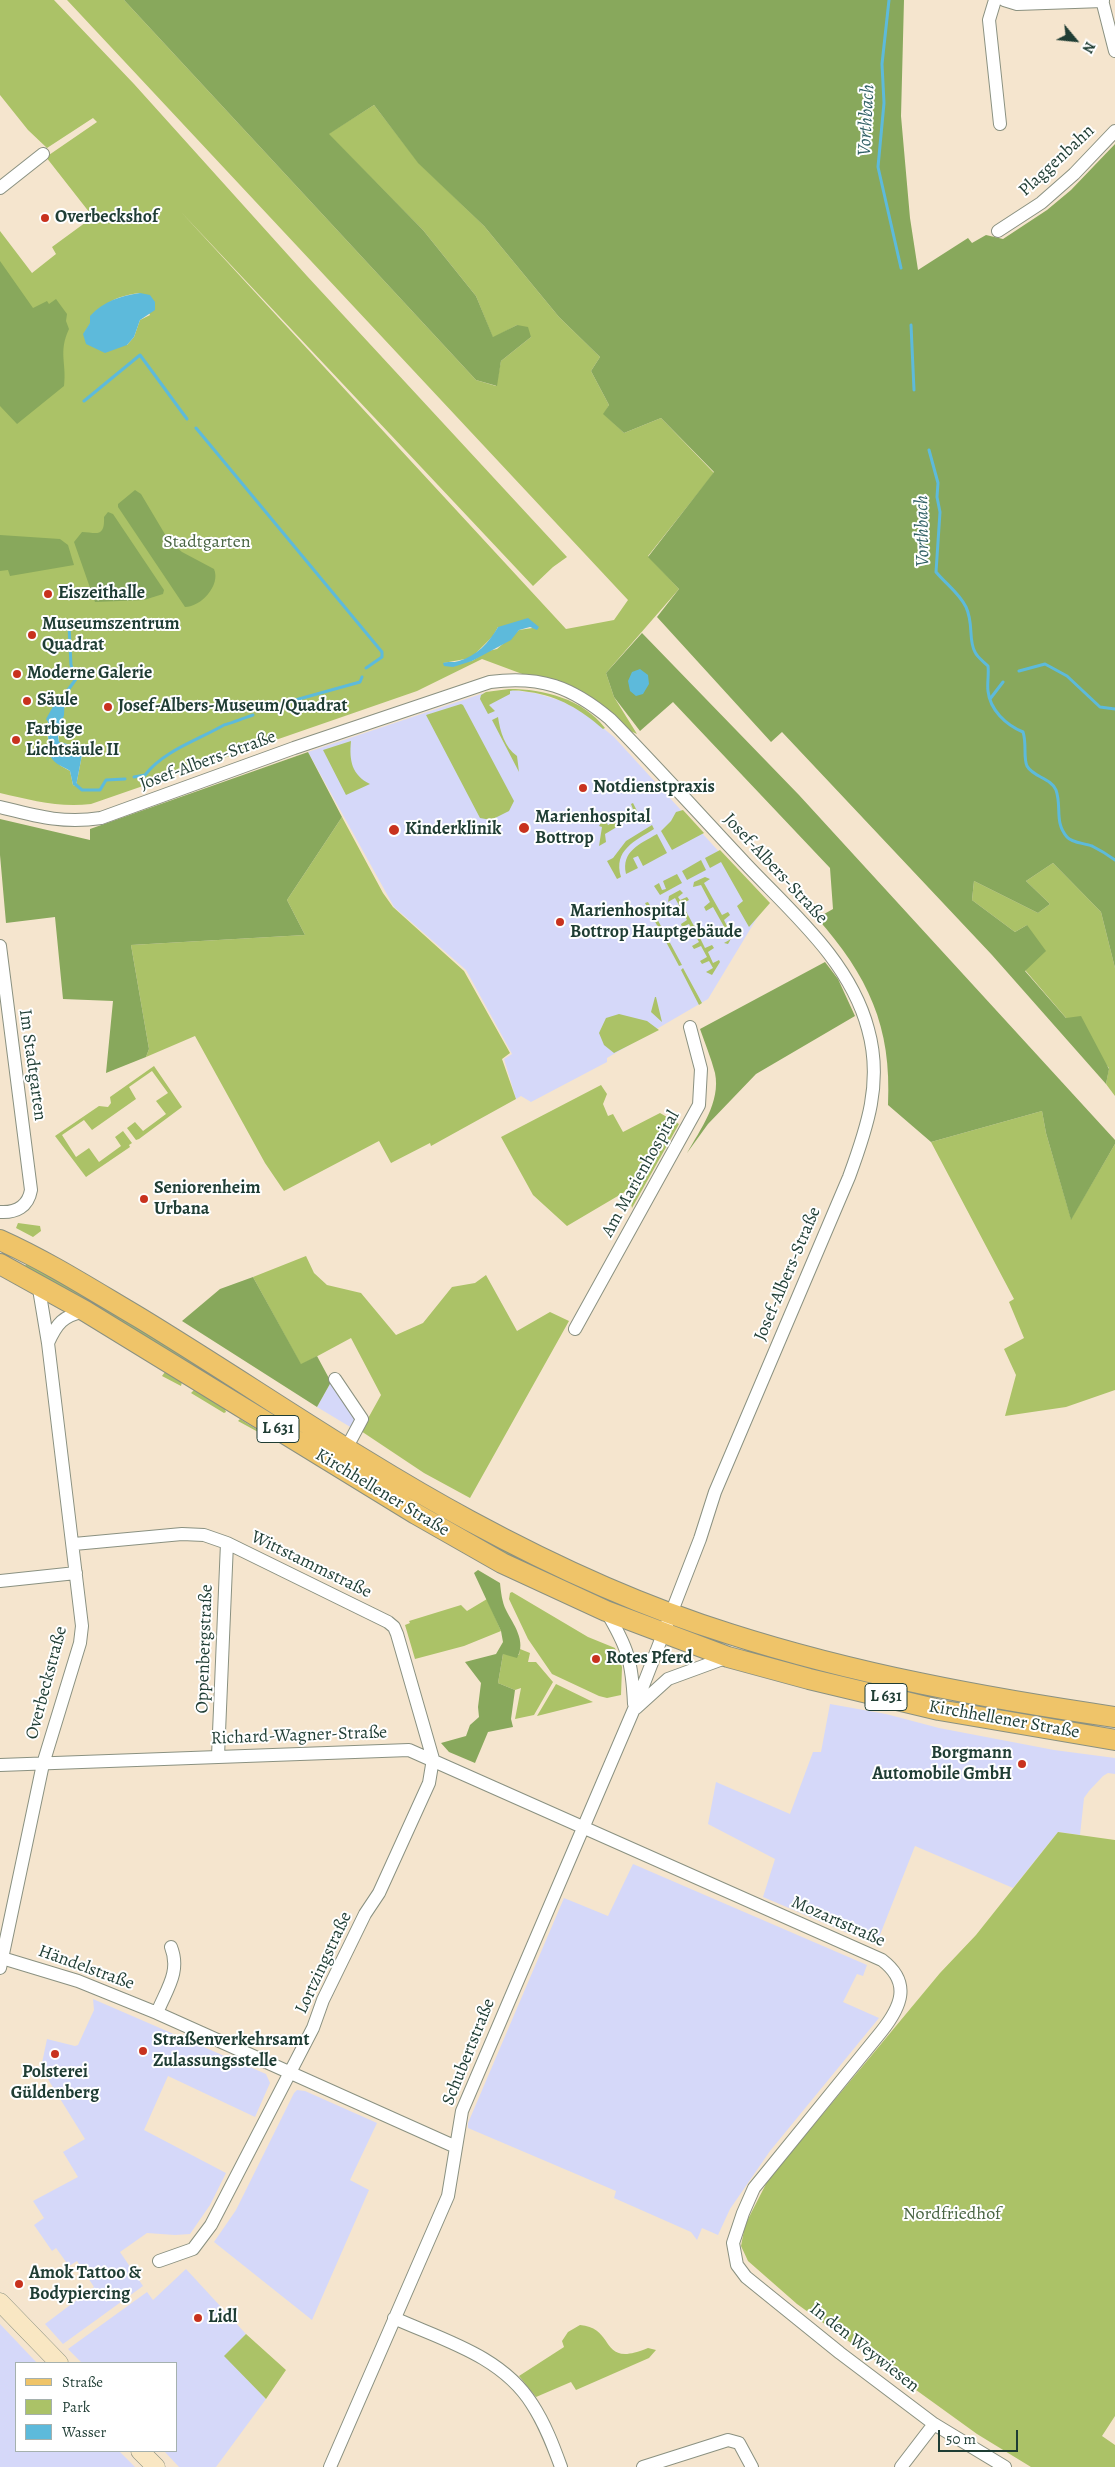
<!DOCTYPE html>
<meta charset="utf-8">
<style>
body{margin:0}
#map{position:relative;width:1115px;height:2467px;overflow:hidden;background:#f5e5ce;font-family:Alegreya,serif}
canvas{display:block}
.legend{position:absolute;left:15px;top:2362px;width:162px;height:90px;box-sizing:border-box;background:#fff;border:1px solid #a5b1ae;margin:0;padding:6px 9px;list-style:none;font-size:15px;color:#1f3d34}
.legend li{display:flex;align-items:center;gap:10px;height:25px}
.legend b{width:25px;border:1px solid #a5b1ae}
.north{position:absolute;left:1050px;top:15px;width:50px;height:50px;-webkit-text-stroke:4px #fff;paint-order:stroke;rotate:118deg;font-size:14px;font-weight:700;line-height:20px;text-align:center;color:#1f3d34}
.north::after{content:'';display:block;margin:auto;width:18px;height:22px;background:#1f3d34;clip-path:polygon(50% 0,100% 100%,50% 72%,0 100%)}
.scale{position:absolute;left:938px;top:2430px;width:80px;height:22px;box-sizing:border-box;border:2px solid #1f3d34;border-top:0;padding-left:6px;font-size:15px;line-height:18px;white-space:nowrap;color:#1f3d34;-webkit-text-stroke:4px #fff;paint-order:stroke}
</style>
<div id="map">
<canvas width="1115" height="2467"></canvas>
<ul class="legend">
<li><b style="height:6px;background:#efc469"></b>Straße</li>
<li><b style="height:14px;background:#abc267"></b>Park</li>
<li><b style="height:14px;background:#5dbadb"></b>Wasser</li>
</ul>
<div class="north">N</div>
<div class="scale">50 m</div>
</div>
<script>
const c = document.querySelector('canvas').getContext('2d');
c.lineJoin = 'round';
function fill(path, color) { c.fillStyle = color; c.fill(path, 'evenodd'); }
function trace(path, color, width, dash) { c.strokeStyle = color; c.lineWidth = width; c.lineCap = dash ? 'butt' : 'round'; c.setLineDash(dash || []); c.stroke(path); }
function label(font, color, halo, rows, align = 'center') {
  c.font = font + ' Alegreya,serif'; c.lineWidth = 4; c.setLineDash([]); c.textBaseline = 'middle'; c.strokeStyle = halo; c.fillStyle = color; for (const [text, x, y, turn = 0] of rows) {
    c.save(); c.translate(x, y); c.rotate((+turn || 0) * Math.PI / 180); c.textAlign = isNaN(turn) ? turn : align; if (halo) c.strokeText(text, 0, 0); c.fillText(text, 0, 0); c.restore();
  }
}
const built = new Path2D(`
 M512 690 535 693 562 701 586 714 614 737 766 903 708 999 607 1058V1062L531 1102 521 1096 516 1099 504 1059 512 1054 466 970 394 907 308 752 484 693Z
 M331 1382 357 1419 352 1428 317 1407Z
 M830 1704 886 1714 939 1728 1054 1750 1115 1758V1774L1108 1773 1103 1776 1089 1791 1084 1798 1080 1835 1058 1832 1013 1888 915 1846 876 1945 763 1897 775 1859 708 1824 716 1782 790 1814 813 1752H821Z
 M633 1864 867 1965 863 1976 857 1974 843 2002 879 2018 770 2151 730 2209 718 2235 702 2228 697 2240 691 2232 614 2198 616 2191 468 2128V2123L564 1898 608 1916Z
 M93 1999 266 2074 270 2083 255 2117 168 2076 144 2130 226 2173 210 2205 190 2234 175 2235 147 2233 120 2252 143 2286 63 2344 45 2324 94 2287 77 2261 69 2266 56 2248 52 2251 34 2225 44 2218 33 2201 78 2177 63 2152 85 2139 41 2068 47 2039 75 2046 78 2045 94 2010Z
 M297 2090 305 2091 377 2123 350 2180 369 2190 312 2320 214 2242 236 2210 294 2093Z
 M186 2269 246 2334 225 2356 266 2399 216 2467H179L164 2451H176V2363H82L68 2349 147 2292 153 2300Z
 M0 2324 37 2363H16V2451H119L135 2467H0Z`);
const green = new Path2D(`
 M0 0H54L134 84 307 276 567 557 553 567 533 586 181 212 566 629 614 620 628 600 67 0H124L476 380 496 386 501 361 531 337 517 325 493 338 476 296 423 230 328 134 374 105 418 162 484 226 559 317 600 357 591 371 609 405 604 414 624 433 661 418 714 473 648 556 679 589 606 673 614 697 637 734 626 729 603 707 578 689 525 675 482 659 417 691 91 804C59 808 31 800 0 793V231L32 273 56 254 52 247 93 217 46 157 97 122 93 118 47 148 28 130 0 95ZM140 293 150 315 140 320 134 337 127 345 84 334C100 307 108 297 140 293ZM498 627H539L519 630 497 649 488 651 472 661 443 663 471 658 493 636ZM65 695C66 711 57 730 59 742L71 745 82 755 76 786 73 785 70 771 61 766 51 757 46 727Z
 M509 689C544 689 583 699 605 728L603 729C581 710 559 696 529 692 523 691 516 690 510 691V694L489 705 495 711 488 714 480 699 481 695 486 692Z
 M461 704 463 705 514 801 509 811 491 820 480 818 426 715Z
 M498 717C500 731 505 748 517 756L519 772 492 720Z
 M351 741C349 761 352 775 370 784L346 795 323 750Z
 M633 803 642 821 637 815 605 834 606 842 599 846 602 827 599 826 604 818 608 825 634 812 631 804Z
 M683 810 704 833 672 850 661 831 671 821 676 812Z
 M342 817 383 893 393 907 464 971 510 1053 502 1059 516 1099 431 1146 430 1143 391 1163 379 1141 284 1191 265 1163 195 1036 146 1057 149 1049 131 945 305 935 287 900Z
 M652 825 654 829C635 841 613 850 621 877L617 879 607 861 613 858 626 841Z
 M657 834 667 853 643 866 638 856 633 858 638 868 626 874C621 851 640 844 657 834Z
 M720 850 770 903 749 927 737 906 743 901 721 862 710 868 705 858Z
 M701 860 706 870 687 880 682 871Z
 M1053 863 1101 912 1115 968V1096L1106 1084 1109 1068 1025 970 1027 925 1015 932 972 900 974 881 1038 913 1050 904 1026 881Z
 M677 874 682 883 660 895 654 886 659 883 662 890 666 889 663 881Z
 M705 877 710 879 704 883 722 915 728 912 730 915 724 920 729 930 737 928 728 944 724 943 731 939 713 907 706 911 704 907 710 902 701 885 693 887 694 882Z
 M680 890 683 893 678 897 680 900 687 897 689 900 682 904 694 926 700 922 702 925 696 930 705 948 712 945 714 948 708 952 713 963 719 960 720 962 712 975 706 972 713 968 709 961 702 964 700 961 707 957 701 946 694 949 692 946 699 942 689 924 682 927 681 924 687 920 675 898 668 902 669 896Z
 M648 902 682 965 679 966 645 903Z
 M683 968 702 1003 699 1005 681 970Z
 M655 997H656L662 1022 651 1012Z
 M619 1014 647 1021 659 1030 614 1053 604 1045 599 1033 606 1018Z
 M154 1066 182 1107 139 1139 136 1140 127 1128 135 1122 143 1131 166 1114 156 1101 168 1093 152 1071 129 1087 136 1099 92 1130 84 1120 62 1135 76 1157 89 1148 99 1162 121 1146 115 1137 123 1131 132 1143 129 1145 130 1147 86 1177 55 1136 99 1106 108 1107 111 1103 110 1097Z
 M601 1085 607 1094 603 1104 608 1116 613 1114 623 1132 660 1113 679 1124 632 1208 628 1190 567 1226 533 1195 501 1137Z
 M1042 1111 1046 1133 1071 1219 1115 1144V1390L1066 1407 1005 1416 1016 1375 1004 1349 1024 1338 1009 1302 1014 1299 931 1142Z
 M18 1223 40 1226 41 1231 33 1237 16 1228Z
 M306 1256 314 1273 327 1285 361 1293 396 1335 423 1323 452 1287 475 1283 486 1275 517 1331 550 1312 569 1321 470 1498 424 1473 361 1431 381 1395 351 1338 301 1365 253 1277Z
 M28 1261 645 1614 567 1582 460 1532 24 1268Z
 M165 1372 182 1382 181 1386 162 1376Z
 M194 1390 225 1409 226 1412 224 1413 191 1393Z
 M240 1419 269 1437V1438L238 1421Z
 M512 1592 588 1637 615 1648 622 1667 621 1695 607 1698 599 1696 552 1674 528 1639 509 1599 510 1593Z
 M487 1599 501 1631 464 1646 415 1659 405 1625 410 1623 409 1621 461 1605 467 1611Z
 M520 1649 530 1653 528 1662H536L553 1682 534 1715 515 1719 521 1688 515 1690 498 1683 503 1654 519 1655Z
 M556 1684 593 1702 537 1716Z
 M1058 1832 1115 1840V2416L1102 2436 1115 2445V2467H1031L977 2434 797 2304 748 2261 741 2246 745 2225 768 2180 940 1973 976 1935Z
 M580 2325C617 2328 598 2369 648 2348L656 2350 649 2358 576 2390 571 2382 536 2397 519 2376 564 2347 562 2341 568 2332Z
 M246 2334 286 2370 266 2399 224 2356Z`);
const forest = new Path2D(`
 M124 0H904L901 116 910 218 918 270 968 238 972 243 986 235 1003 239 1047 210 1071 190 1115 144V968L1101 912 1053 863 1026 881 1050 904 1038 913 974 881 972 900 1015 932 1027 925 1046 951 1025 971 1066 1018 1081 1016 1109 1069 1106 1084 992 955 782 732 771 742 657 617 679 589 648 557 714 472 661 418 624 433 603 414 609 405 591 371 600 357 559 317 484 226 418 163 374 105 329 134 423 230 476 296 493 337 517 325 528 327 531 337 501 361 497 386 476 380Z
 M0 261 33 308 47 301 49 304 56 299 67 314 66 321 69 329C58 352 67 364 64 386L17 424 0 406Z
 M135 490 141 494 169 541 182 552 214 569C221 585 201 607 185 607L183 604 118 507V504Z
 M108 512 113 514 164 590 163 594 144 600 95 602 74 542 82 532C95 532 105 539 104 517Z
 M0 535 60 539 68 545 74 565 10 576 8 570 0 571Z
 M642 633 799 795 1115 1140V1144L1071 1220 1046 1133 1042 1111 931 1142 888 1105C892 1026 868 976 817 918L833 909 830 868 673 702 640 731 614 697 606 673Z
 M308 752 342 817 287 900 305 935 131 945 149 1049 146 1057 106 1073 113 1001 63 999 55 917 6 923 0 855V819L90 840V829Z
 M825 962 838 979 855 1016 756 1074 708 1124 687 1153C700 1130 721 1102 715 1073 711 1058 705 1043 700 1029Z
 M253 1277 301 1364 317 1356 331 1382 317 1407 182 1321 220 1289Z
 M478 1570 500 1583C501 1592 502 1602 506 1610 513 1624 527 1641 517 1658L503 1654 498 1683 515 1690 511 1719 513 1727 488 1732 475 1763 449 1752 441 1743 466 1736 470 1725 479 1717 478 1707 481 1683 465 1662 496 1654 503 1642 501 1631 474 1573Z`);
const water = new Path2D(`
 M140 293 150 295 155 302V310L140 320 134 337 127 345 105 353 86 344 83 334 90 323V316C104 301 120 296 140 293Z
 M528 618 539 627 537 630 530 627 519 630 511 640 472 661 453 667 444 666 443 663C448 661 453 663 459 661 476 656 489 643 498 627Z
 M640 669 648 675 649 684 643 694 636 696 630 691 628 681 632 672Z
 M65 695 64 715 58 736 59 742 71 745 82 755 76 786 73 785 70 771C65 767 55 765 51 757 49 753 47 726 48 722L46 719 55 703Z`);
const stream = new Path2D(`
 M889 0 882 64 884 103 878 167 901 268
 M911 325 914 390
 M84 401 140 355 187 419
 M196 428 382 652V657L366 668
 M929 450 938 483 937 497 940 512 936 572C946 584 959 593 966 607 974 624 968 640 975 652 977 657 984 662 988 666 989 675 987 683 988 691 990 710 1006 725 1023 732 1027 744 1023 757 1027 766 1033 777 1051 778 1056 790 1062 807 1054 822 1067 837 1072 843 1084 843 1092 846 1100 850 1108 855 1115 860
 M76 623 91 620
 M1019 671 1045 664 1067 676 1100 707 1115 709
 M63 697 76 679 71 665 69 626 71 624
 M990 699 1003 682
 M260 708 265 703 281 704 360 682 362 677
 M134 777 145 775C163 751 198 740 224 725 227 725 249 716 253 715
 M75 784 82 790H100L106 780 125 779`);
const street = new Path2D(`
 M995 0 989 20 1000 124
 M1004 0 1017 4 1103 1
 M1102 0 1115 51
 M0 188 43 154
 M998 231 1041 203 1074 174 1115 131
 M0 807C36 816 63 824 101 818L294 748 490 682C540 675 572 687 610 719 656 766 700 815 745 863 792 913 850 961 868 1029 883 1082 867 1128 849 1177L715 1492 700 1539 634 1709 462 2111 448 2196 330 2467
 M0 946 31 1190C28 1207 16 1213 0 1212
 M575 1329 699 1105 701 1069 690 1027
 M48 1343C57 1323 63 1316 85 1311
 M335 1379 362 1419 347 1447
 M74 1544 182 1534 204 1535 227 1543 388 1622 394 1627 397 1634 433 1759 429 1783 379 1893 365 1914 323 2000 313 2028 211 2225 193 2249 159 2261
 M0 1581 76 1573
 M606 1611C628 1648 632 1661 634 1704
 M636 1708 668 1679 728 1657
 M218 1756 227 1543
 M0 1765 409 1750 882 1960C912 1983 901 2007 881 2032L754 2188 743 2213 733 2243 737 2265 746 2277 840 2353 934 2424 1005 2467
 M2 1958 78 1981 157 2013 456 2147
 M0 1968 43 1764 80 1643 82 1626 48 1343 38 1283
 M157 2013C166 1990 181 1972 171 1947
 M394 2318C443 2340 502 2356 532 2404 545 2424 553 2445 561 2467
 M643 2467 728 2440 739 2443 752 2467
 M901 2467 934 2424`);
const secondary = new Path2D(`
 M0 2302 59 2363
 M140 2451 156 2467`);
const primary = new Path2D(`
 M0 1240C49 1262 94 1291 140 1318 250 1385 357 1460 470 1521 553 1566 640 1606 730 1634 855 1674 985 1698 1115 1717
 M0 1264 85 1311 416 1514 502 1563 606 1611 728 1657 809 1679 939 1710 1115 1740`);
const markers = [
 [45,218,5,"#c8321e"],
 [48,594,5,"#c8321e"],
 [32,635,5,"#c8321e"],
 [17,674,5,"#c8321e"],
 [27,701,5,"#c8321e"],
 [108,707,5,"#c8321e"],
 [16,740,5,"#c8321e"],
 [583,788,5,"#c8321e"],
 [524,828,6,"#c8321e"],
 [394,830,6,"#c8321e"],
 [560,922,5,"#c8321e"],
 [144,1199,5,"#c8321e"],
 [596,1659,5,"#c8321e"],
 [1022,1764,5,"#c8321e"],
 [143,2051,5,"#c8321e"],
 [55,2054,5,"#c8321e"],
 [19,2284,5,"#c8321e"],
 [198,2318,5,"#c8321e"]
];
const shields = [
 [278,1429,42],
 [886,1697,42]
];
const shieldNames = [
 ["L 631",278,1429],
 ["L 631",886,1697]
];
const streetNames = [
 ["Plaggenbahn",1057,161,-43],
 ["Josef-Albers-Straße",208,761,-20],
 ["Josef-Albers-Straße",775,869,47],
 ["Im Stadtgarten",32,1065,82],
 ["Am Marienhospital",641,1174,-61],
 ["Josef-Albers-Straße",788,1274,-67],
 ["Kirchhellener Straße",382,1493,31],
 ["Wittstammstraße",311,1565,26],
 ["Oppenbergstraße",205,1649,-88],
 ["Overbeckstraße",47,1683,-75],
 ["Kirchhellener Straße",1004,1720,10],
 ["Richard-Wagner-Straße",299,1736,-2],
 ["Mozartstraße",838,1922,24],
 ["Lortzingstraße",324,1963,-65],
 ["Händelstraße",86,1968,20],
 ["Schubertstraße",469,2052,-68],
 ["In den Weywiesen",864,2348,38]
];
const poiNames = [
 ["Overbeckshof",55,218],
 ["Eiszeithalle",58,594],
 ["Museumszentrum",42,625],
 ["Quadrat",42,646],
 ["Moderne Galerie",27,674],
 ["Säule",37,701],
 ["Josef-Albers-Museum/Quadrat",118,707],
 ["Farbige",26,730],
 ["Lichtsäule II",26,751],
 ["Notdienstpraxis",593,788],
 ["Marienhospital",535,818],
 ["Bottrop",535,839],
 ["Kinderklinik",405,830],
 ["Marienhospital",570,912],
 ["Bottrop Hauptgebäude",570,933],
 ["Seniorenheim",154,1189],
 ["Urbana",154,1210],
 ["Rotes Pferd",606,1659],
 ["Borgmann",1012,1754,"right"],
 ["Automobile GmbH",1012,1775,"right"],
 ["Straßenverkehrsamt",153,2041],
 ["Zulassungsstelle",153,2062],
 ["Polsterei",55,2073,"center"],
 ["Güldenberg",55,2094,"center"],
 ["Amok Tattoo &",29,2274],
 ["Bodypiercing",29,2295],
 ["Lidl",208,2318]
];
const parkNames = [
 ["Stadtgarten",207,543],
 ["Nordfriedhof",952,2215]
];
const waterNames = [
 ["Vorthbach",867,120,-87],
 ["Vorthbach",923,531,-91]
];
fill(built, '#d5d8f9');
fill(green, '#abc267');
fill(forest, '#88a85c');
fill(water, '#5dbadb');
trace(stream, '#5dbadb', 3);
trace(street, '#8a9181', 14);
trace(secondary, '#8a9181', 19);
trace(primary, '#8a9181', 22);
trace(street, '#fff', 12);
trace(secondary, '#f9e7c3', 18);
trace(primary, '#efc469', 20);
for (const [x, y, r, color] of markers) { const dot = new Path2D(); dot.arc(x, y, r, 0, 2 * Math.PI); c.fillStyle = color; c.fill(dot); trace(dot, '#fff', 2); }
for (const [x, y, w] of shields) { const box = new Path2D(); box.roundRect(x - w / 2, y - 13.5, w, 27, 4); c.fillStyle = '#fff'; c.fill(box); trace(box, '#1f3d34', 1); }
label('bold 16px', '#1f3d34', null, shieldNames);
label('18px', '#1f3d34', '#fff', streetNames);
label('bold 18px', '#1f3d34', '#fff', poiNames, 'left');
label('18px', '#496543', '#fff', parkNames);
label('italic 19px', '#326266', '#fff', waterNames);
</script>
